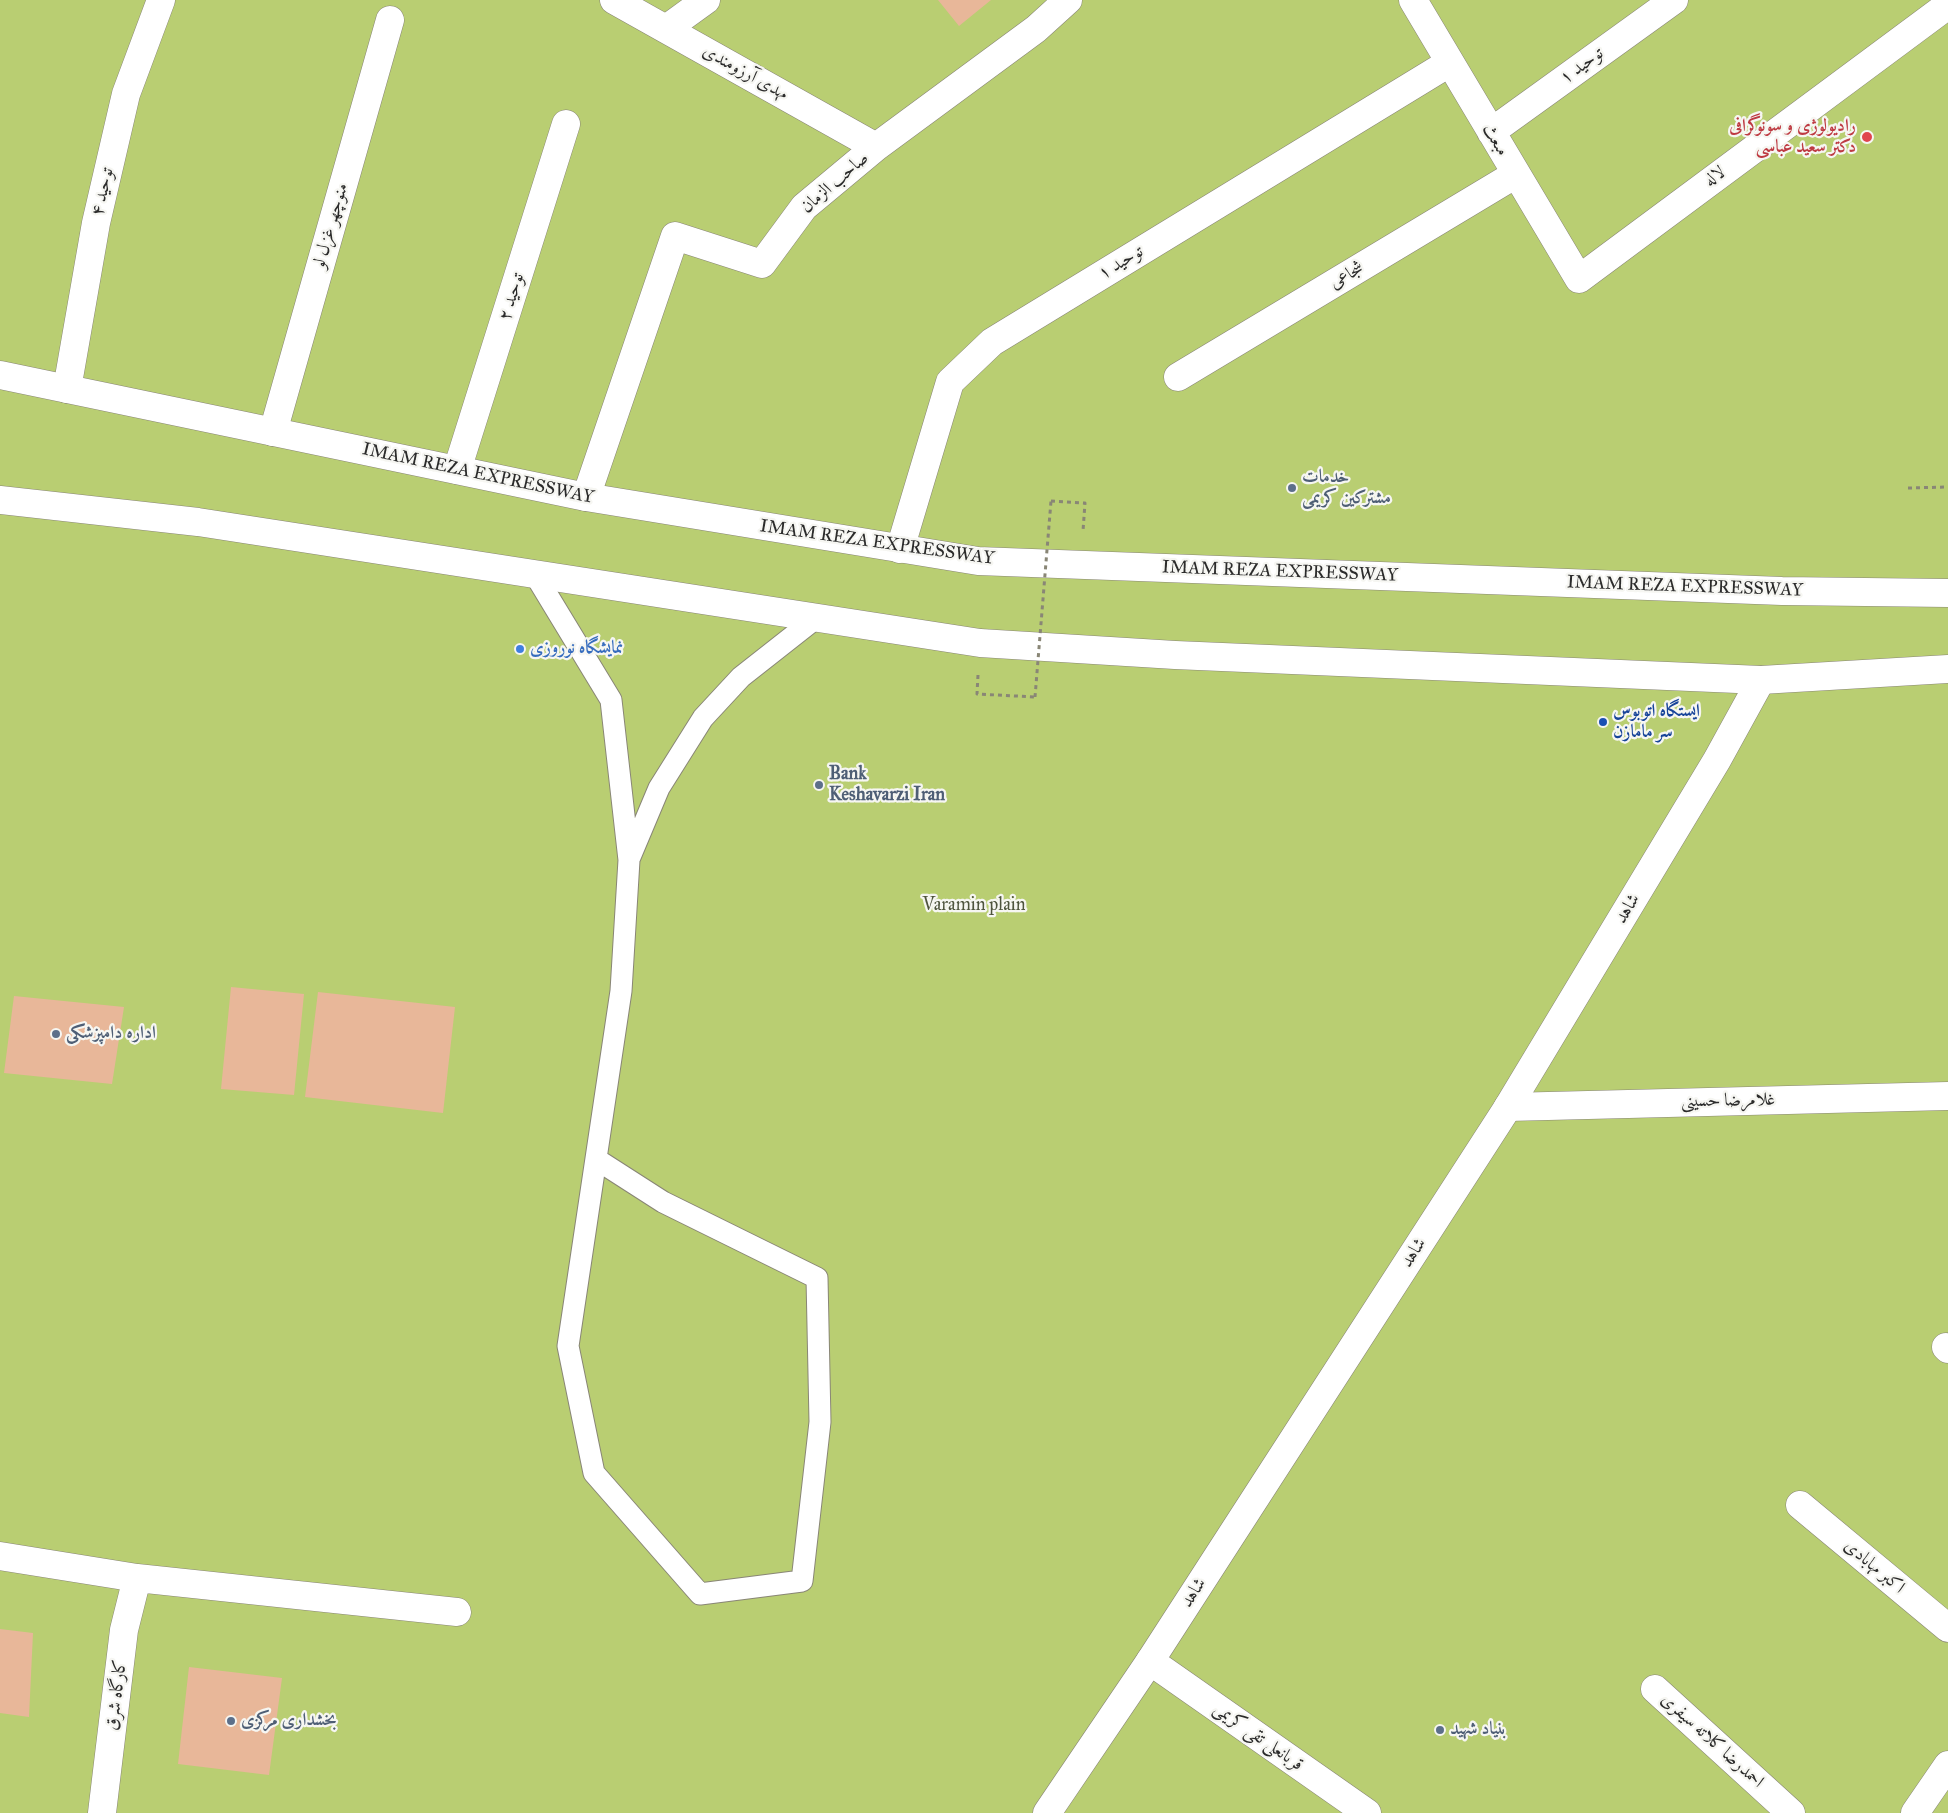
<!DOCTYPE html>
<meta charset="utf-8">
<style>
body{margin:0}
canvas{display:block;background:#e7e2c0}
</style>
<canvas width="1948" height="1813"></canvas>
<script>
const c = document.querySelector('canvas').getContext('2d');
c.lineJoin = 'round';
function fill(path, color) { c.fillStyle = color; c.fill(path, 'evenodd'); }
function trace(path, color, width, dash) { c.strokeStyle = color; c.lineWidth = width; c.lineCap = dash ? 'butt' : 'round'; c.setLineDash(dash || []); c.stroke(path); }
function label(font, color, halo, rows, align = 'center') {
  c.font = font + ' "IM FELL Great Primer",Amiri,serif'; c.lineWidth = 4.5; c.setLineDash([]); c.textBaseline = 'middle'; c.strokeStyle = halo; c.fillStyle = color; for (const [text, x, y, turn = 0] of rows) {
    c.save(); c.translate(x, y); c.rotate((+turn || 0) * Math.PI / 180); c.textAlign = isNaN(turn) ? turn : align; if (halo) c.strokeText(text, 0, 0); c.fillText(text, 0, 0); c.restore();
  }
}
const green = new Path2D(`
 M0 0H1948V1813H0Z`);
const building = new Path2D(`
 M938 0H991L959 26Z
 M231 987 304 994 294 1095 221 1089Z
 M318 992 455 1007 443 1113 305 1097Z
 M14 996 124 1007 112 1084 4 1073Z
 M0 1629 33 1633 29 1717 0 1713Z
 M189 1667 282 1678 269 1775 178 1764Z`);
const path = new Path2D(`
 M1908 488 1948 487
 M1051 501 1085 503 1083 531
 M978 675 977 694 1035 697`);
const service = new Path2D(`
 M534 573 611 700 629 860 621 991 568 1346 594 1473 700 1594 802 1581 820 1422 817 1278 663 1202 596 1159
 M630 857 659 788 703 718 741 677 816 618`);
const minor = new Path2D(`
 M614 0 876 147
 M1413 0 1579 279 1948 5
 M666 29 706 0
 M1491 132 1674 0
 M1178 377 1516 174
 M67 389 96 223 126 94 161 0
 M273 432 390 20
 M457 470 566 124
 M586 497 675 236 762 264 804 207 876 147 1036 29 1068 0
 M900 549 950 382 992 342 1449 63
 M1508 1107 1948 1096
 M1946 1347 1948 1349
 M1800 1505 1948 1628
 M0 1556 137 1578 457 1612
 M1150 1661 1367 1813
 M1655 1689 1791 1813
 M102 1813 124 1630 137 1578
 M1915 1813 1948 1765`);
const secondary = new Path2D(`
 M1047 1813 1150 1661 1508 1107 1717 760 1761 680`);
const trunk = new Path2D(`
 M0 375 586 497 978 561 1782 591 1948 593
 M0 500 198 522 980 643 1175 655 1761 680 1948 669`);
const pathBridge = new Path2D(`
 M1035 697 1051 501`);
const markers = [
 [1867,137,6,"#e0444e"],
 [1292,488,5,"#5c6f8a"],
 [520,649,5,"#3f7fe0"],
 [1603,722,5,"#1a4fb4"],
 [819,785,5,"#5c6f8a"],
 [56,1034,5,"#5c6f8a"],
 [231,1721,5,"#5c6f8a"],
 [1440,1730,5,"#5c6f8a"]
];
const streetNames = [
 ["توحید ۱",1582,66,-36],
 ["مهدی آرزومندی",745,73,29],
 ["مبعث",1495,140,59],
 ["لاله",1715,177,-37],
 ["صاحب الزمان",835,183,-41],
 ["توحید ۴",103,192,-77],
 ["منوچهر غزل لو",331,226,-74],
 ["توحید ۱",1121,263,-31],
 ["شجاعی",1347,276,-31],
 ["توحید ۲",512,297,-73],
 ["IMAM REZA EXPRESSWAY",478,474,12],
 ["IMAM REZA EXPRESSWAY",877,543,8],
 ["IMAM REZA EXPRESSWAY",1280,572,2],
 ["IMAM REZA EXPRESSWAY",1685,587,2],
 ["شاهد",1628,909,-59],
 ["غلامرضا حسینی",1728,1101,-1],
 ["شاهد",1414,1253,-57],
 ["اکبر مهابادی",1874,1567,40],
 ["شاهد",1194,1593,-57],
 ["کارگاه شرق",117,1695,-83],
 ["قربانعلی تقی کریمی",1258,1737,35],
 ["احمدرضا کلاته سیفری",1712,1741,42]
];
const healthNames = [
 ["رادیولوژی و سونوگرافی",1856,127],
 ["دکتر سعید عباسی",1856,148]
];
const serviceNames = [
 ["خدمات",1302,478],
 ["مشترکین کریمی",1302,499],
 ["Bank",829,775],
 ["Keshavarzi Iran",829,796],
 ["اداره دامپزشکی",66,1034],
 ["بخشداری مرکزی",241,1721],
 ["بنیاد شهید",1450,1730]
];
const shopNames = [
 ["نمایشگاه نوروزی",530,649]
];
const transitNames = [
 ["ایستگاه اتوبوس",1613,712],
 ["سر مامازن",1613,733]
];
const parkNames = [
 ["Varamin plain",974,906]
];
fill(green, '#b9ce72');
fill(building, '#e8b799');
trace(service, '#898676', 23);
trace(minor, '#898676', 29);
trace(secondary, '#898676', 29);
trace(trunk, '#898676', 29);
trace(path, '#898676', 3, [4, 4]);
trace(service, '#fff', 21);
trace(minor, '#fff', 28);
trace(secondary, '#fff', 28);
trace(trunk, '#fff', 28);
trace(pathBridge, '#898676', 3, [4, 4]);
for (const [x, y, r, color] of markers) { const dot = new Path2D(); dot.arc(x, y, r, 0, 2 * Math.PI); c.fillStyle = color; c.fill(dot); trace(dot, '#f6f6f2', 2); }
label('18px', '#2b2b2b', '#f6f6f2', streetNames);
label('bold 18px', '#be3a42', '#f6f6f2', healthNames, 'right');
label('bold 18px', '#4e5e75', '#f6f6f2', serviceNames, 'left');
label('bold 18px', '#366cbe', '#f6f6f2', shopNames, 'left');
label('bold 18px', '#164399', '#f6f6f2', transitNames, 'left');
label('18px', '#4e543d', '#f6f6f2', parkNames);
</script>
